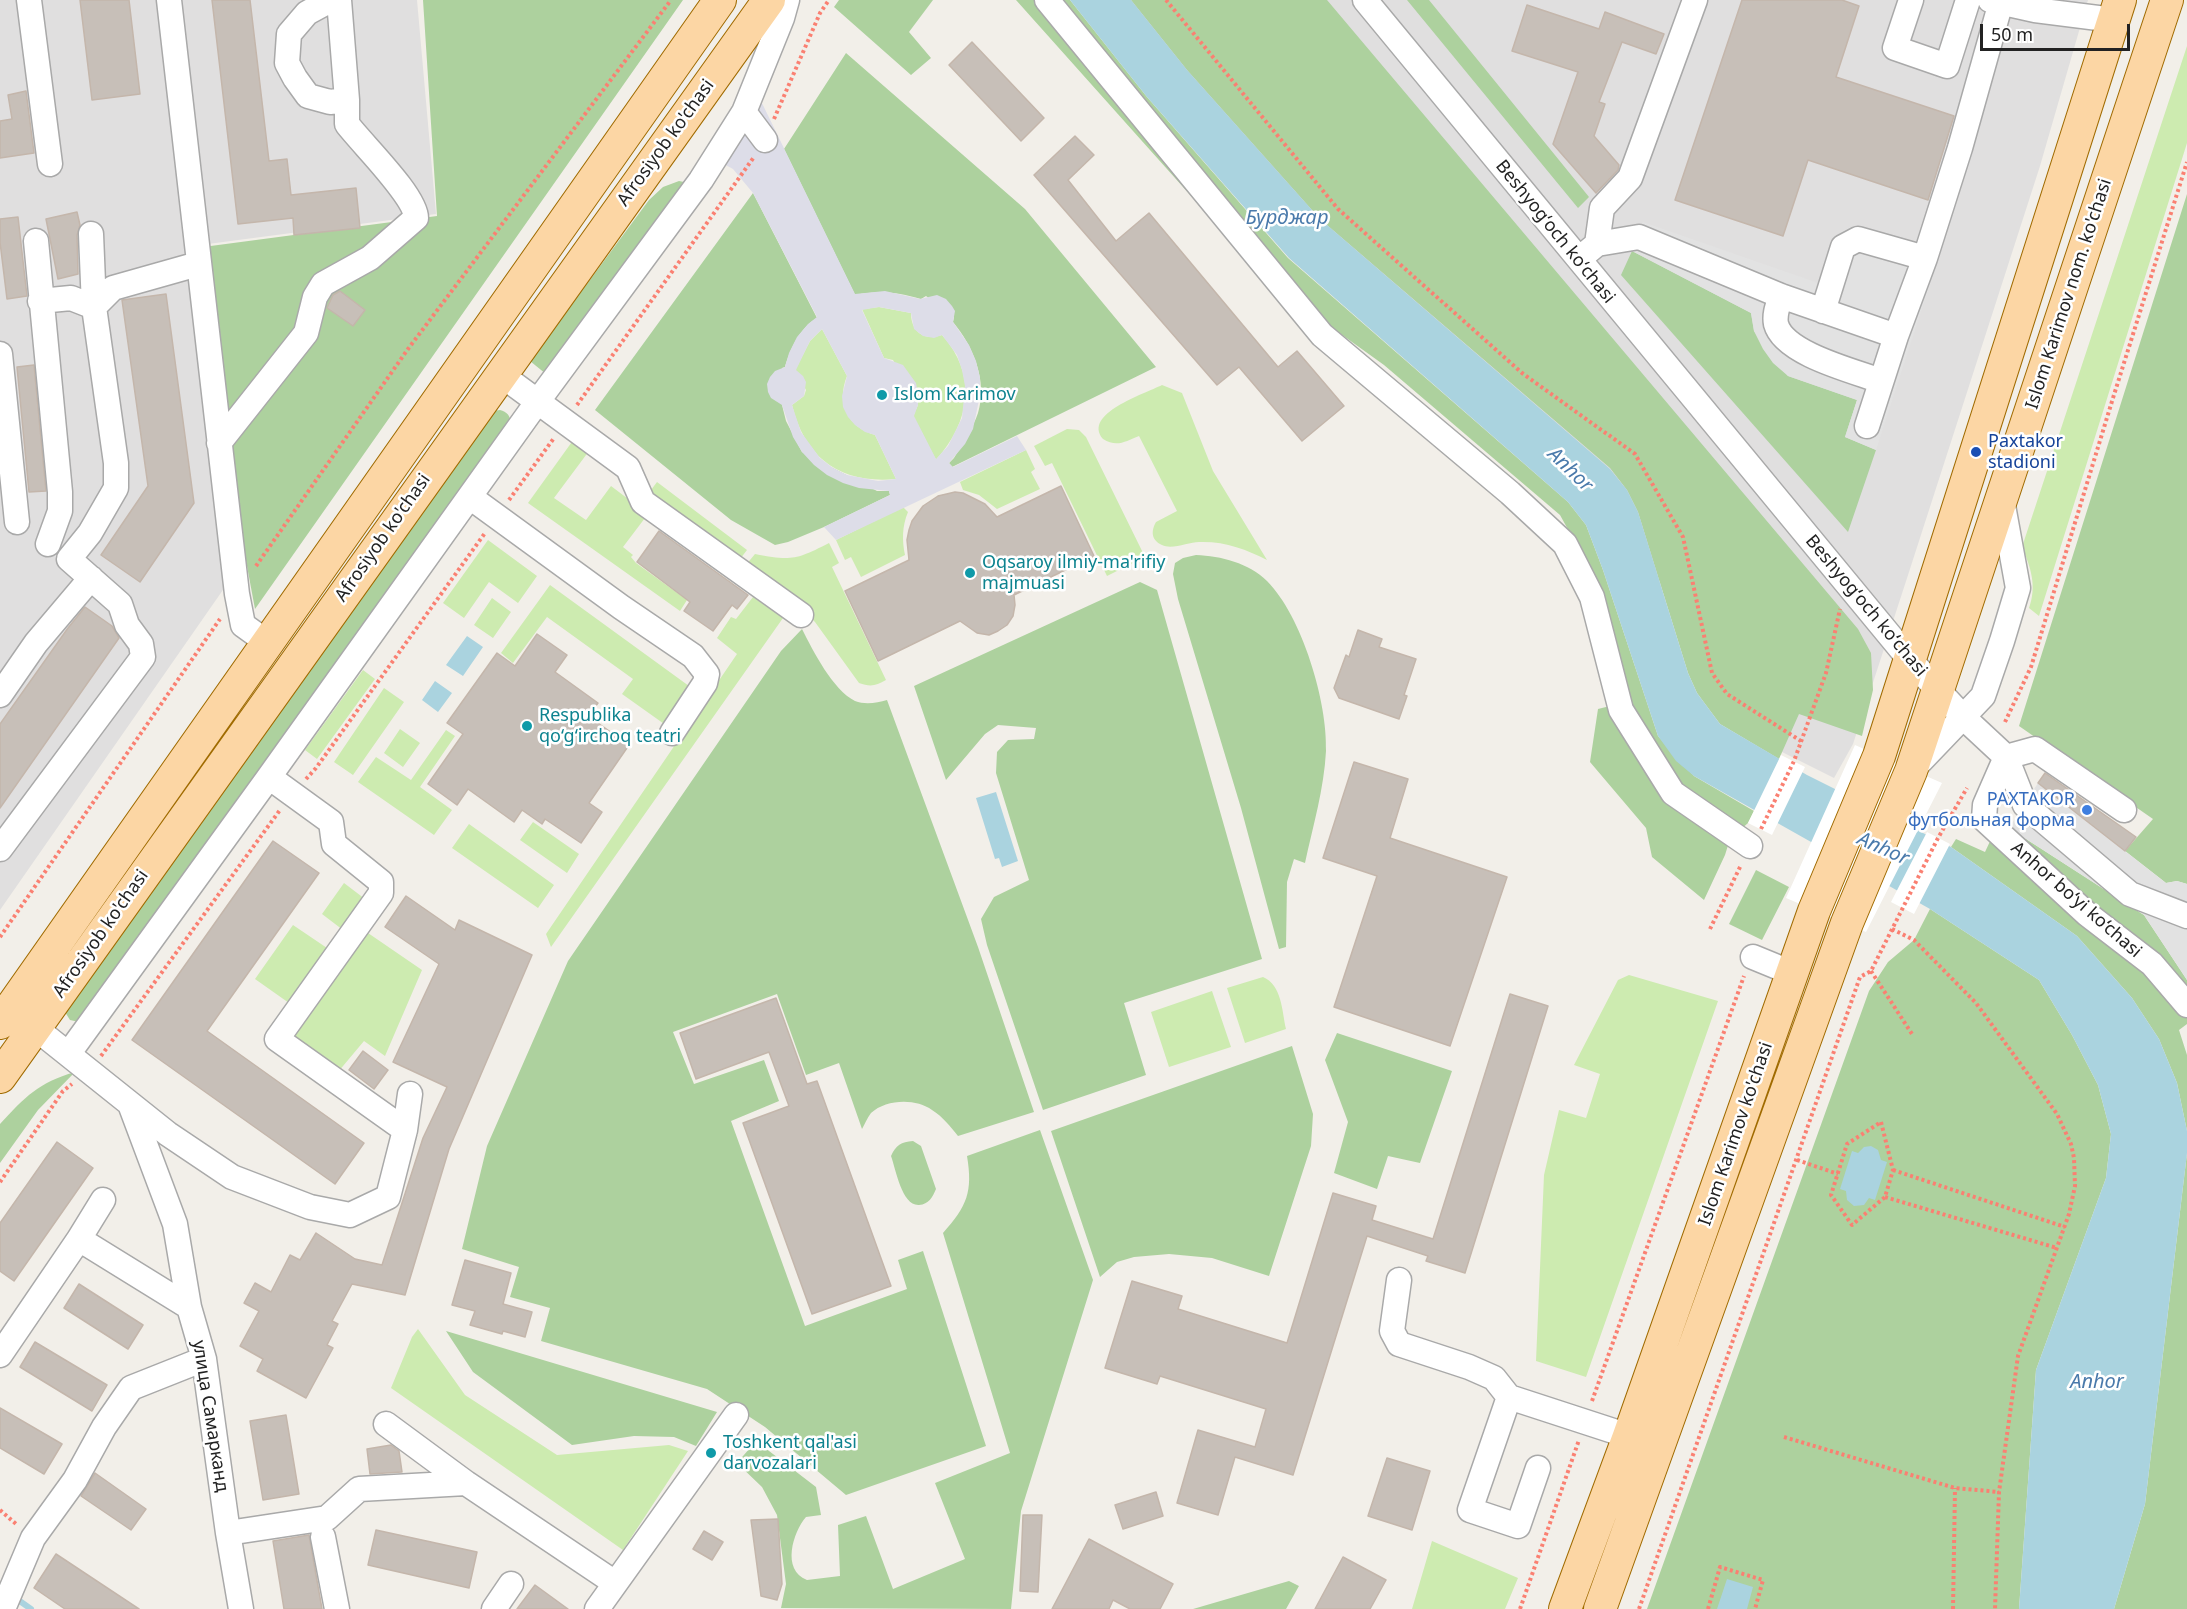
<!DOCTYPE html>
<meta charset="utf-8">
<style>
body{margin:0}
#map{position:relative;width:2187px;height:1609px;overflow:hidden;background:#f2efe9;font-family:"Noto Sans",sans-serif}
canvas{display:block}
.scale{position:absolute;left:1980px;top:24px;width:150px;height:27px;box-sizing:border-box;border:3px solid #222;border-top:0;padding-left:8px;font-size:18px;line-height:21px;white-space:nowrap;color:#222;-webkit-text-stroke:4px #fff;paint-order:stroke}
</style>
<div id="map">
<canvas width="2187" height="1609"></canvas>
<div class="scale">50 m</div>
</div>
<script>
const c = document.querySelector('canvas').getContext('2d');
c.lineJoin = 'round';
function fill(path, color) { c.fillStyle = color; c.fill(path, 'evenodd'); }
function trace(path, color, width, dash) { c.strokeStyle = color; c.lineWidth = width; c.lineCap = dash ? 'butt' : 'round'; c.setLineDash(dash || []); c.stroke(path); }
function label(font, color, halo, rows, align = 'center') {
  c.font = font + ' "Noto Sans",sans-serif'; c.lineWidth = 5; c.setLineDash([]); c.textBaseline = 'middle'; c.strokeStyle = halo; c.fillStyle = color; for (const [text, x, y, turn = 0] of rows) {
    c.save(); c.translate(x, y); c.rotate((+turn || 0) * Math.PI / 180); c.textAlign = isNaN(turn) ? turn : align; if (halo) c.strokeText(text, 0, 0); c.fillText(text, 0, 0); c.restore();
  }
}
const residential = new Path2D(`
 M0 0H417L436 214 185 247 225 587 0 910Z
 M1097 0H2088L2040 166 1909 572 1853 744 1834 778 1782 752 1591 486Z`);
const grass = new Path2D(`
 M2187 46V143L2039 616 2029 608C2037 586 2031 568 2022 547Z
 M879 307 911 313C911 332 924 341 942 335 978 375 970 422 936 460L913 416 918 405 893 360 884 358 862 309Z
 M822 329 847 376C836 403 848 427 875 435L896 479C841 484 805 459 792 405L804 396 806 390 795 370 810 341Z
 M1162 385 1182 393 1213 471 1267 560C1246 549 1224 541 1199 542 1189 542 1172 550 1162 545 1151 540 1151 531 1156 522L1177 511 1139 436C1126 441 1117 448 1103 439 1082 414 1144 394 1162 385Z
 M1067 429 1079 430 1086 437 1145 557 1107 576 1052 463 1045 466 1034 446Z
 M574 439 589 451 554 498 586 520 611 486 648 514 623 547 633 555 631 557 636 563 687 600 680 611 528 503Z
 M1026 450 1035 469 1031 472 1040 489 997 509 979 495 963 490 960 482Z
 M657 482 747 550 737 563 648 494Z
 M903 507 908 512C902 526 902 541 905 555L861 577 851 557 845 560 836 540Z
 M488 540 537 576 518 603 489 582 464 618 443 603Z
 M829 543 839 563 832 567 886 680C876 686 870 687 859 683L815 622 802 609 745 566 755 554C791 561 796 560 829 543Z
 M550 585 689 686 667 726 622 694 633 679 547 617 513 663 501 653Z
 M753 597 783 618 551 947 546 934 737 654 717 638 731 617 736 619Z
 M492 598 511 612 493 638 474 625Z
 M363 670 375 679 317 759 305 750Z
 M384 688 404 702 353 775 334 762Z
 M400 729 420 743 403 767 384 753Z
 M446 730 455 736 420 787 452 810 434 835 358 782 376 757 411 780Z
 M533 822 579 854 567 873 520 840Z
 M469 824 554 885 538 908 452 848Z
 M344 883 365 899 343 930 322 914Z
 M293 925 327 948 289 1003 255 979Z
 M368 933 422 970 385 1056 364 1041 338 1072 293 1039Z
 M1629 975 1718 1001 1586 1377 1536 1361 1544 1175 1559 1110 1586 1118 1600 1074 1574 1065 1618 980Z
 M1263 977C1282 985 1282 1011 1286 1029L1245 1043 1227 988Z
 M1212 991 1231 1047 1169 1067 1151 1012Z
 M418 1329 465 1395 557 1455 669 1445 688 1451 623 1550 391 1388 412 1337Z
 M1432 1541 1518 1578 1505 1609H1412Z`);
const forest = new Path2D(`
 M423 0H683L255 609 188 249 437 216Z
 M839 0H933L909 32 931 58 911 75 834 7Z
 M1016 0H1070L1147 97 1288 258 1568 502 1586 525 1603 570 1658 736 1694 776 1754 811 1748 823 1730 839 1725 855 1704 900 1652 857 1646 828 1590 762 1598 709 1630 701 1591 571 1560 515 1384 365 1267 281Z
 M1131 0H1327L1858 629 1871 653 1873 690 1862 736 1799 714 1779 759 1720 724 1697 693 1688 673 1638 512 1627 490 1610 468 1320 219 1187 70Z
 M1407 0H1429L1589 197 1578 208Z
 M846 53 1025 209 1156 367 952 467 949 463 954 458C962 444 973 428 978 413 988 381 973 346 953 322L954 317 926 296 921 299C898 292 878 290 855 295L784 149Z
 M679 181 689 183 546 374 530 361 649 200 663 187Z
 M753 193 817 318C800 328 790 349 785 367L782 368V405L786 421 802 452 877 491H889L890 495 824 527 788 542 775 545 731 520 595 410Z
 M2187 194V884L2177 881 2166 883 2125 851 2153 819 2019 726Z
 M1632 251 1751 313 1754 331 1788 376 1857 400 1845 437 1876 450 1848 532 1621 275Z
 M500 410C507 412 510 415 511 423L79 1022 70 1020 65 1012 493 411Z
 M1196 555C1221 556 1249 563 1267 581 1302 616 1328 703 1326 751 1324 789 1313 826 1305 863L1294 859 1287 882 1286 947 1279 949 1241 808 1178 599 1173 574 1175 563 1183 558Z
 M1140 582 1157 590 1262 959 1124 1003 1146 1075 1043 1110 987 945 981 919 994 897 1029 880 996 773 997 752 1008 740 1034 739 1036 728 998 725 985 734 946 780 914 686Z
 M802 629C813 651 833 690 855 701 865 705 877 703 887 700L978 947 1034 1112 958 1136C950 1126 943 1117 932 1110 916 1098 886 1099 871 1113 867 1118 865 1124 862 1129L839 1063 806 1075 777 994 673 1032 694 1084 764 1060 779 1101 731 1121 805 1326 907 1289 898 1260 923 1251 986 1446 846 1495 765 1427 707 1389 541 1341 550 1308 510 1297 519 1267 462 1249 487 1146 568 961 781 651Z
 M2009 828 2144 915 2187 980V1024L2179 1030 2187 1055V1131L2177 1083 2159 1039 2132 998 2077 936 1951 847 1956 839 1985 852 1993 835Z
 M1756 870 1789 887 1762 940 1729 924Z
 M1930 909 2039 980 2072 1035 2098 1085 2111 1134 2106 1178 2036 1370 2019 1609H1647L1869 991 1888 962 1914 940Z
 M1337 1033 1452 1071 1420 1163 1388 1156 1377 1189 1334 1173 1348 1122 1325 1060Z
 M1292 1046 1313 1114 1311 1146 1269 1276 1212 1258 1169 1254 1134 1257 1117 1262 1100 1277 1051 1131Z
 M75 1072 38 1110 0 1163V1124C26 1096 38 1083 75 1072Z
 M1040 1130 1093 1280 1021 1511 1011 1609 781 1608 786 1584 777 1515 762 1487 737 1463 756 1441 816 1487 821 1515 806 1517C793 1532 781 1570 807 1580L840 1576 838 1525 866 1516 893 1589 965 1559 935 1483 1010 1453 943 1233C967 1206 973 1192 967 1156Z
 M913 1141 921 1146 936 1189C932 1198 929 1204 919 1205 902 1206 896 1170 891 1156 896 1145 901 1142 913 1141Z
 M2187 1153V1609H2114L2145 1504Z
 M446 1331 717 1412 696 1446 674 1437 634 1436 572 1445 473 1372Z
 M1289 1581 1299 1586 1286 1609H1193Z`);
const parking = new Path2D(`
 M1643 222 1821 284 1840 232 1853 226 1940 253 1876 450 1845 437 1857 400 1788 376 1773 363 1763 349 1754 331 1751 313 1632 251Z
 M2038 783 2166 883 2177 881 2187 884V980L2144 915 2009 828Z`);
const plaza = new Path2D(`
 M759 97 855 294 885 291 920 299 937 295 946 299 952 306 955 311 953 322 969 345 976 361 980 378V395L973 429 965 444 949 463 953 467 1017 436 1026 450 836 540 824 527 890 495 889 491 859 488 843 483 827 475 814 465 802 452 793 437 782 405 771 398 768 392 767 384 770 377 775 371 785 367 789 353 797 337 808 324 817 317 753 193 733 169 720 162ZM879 307 911 313 914 329 923 336 934 338 942 335 957 355 962 370 965 386 962 418 948 446 936 459 914 416 918 405V394L916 383 903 365 884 358 862 310ZM822 329 847 376 842 396 843 407 848 417 855 425 865 432 875 435 896 479 878 481 847 475 833 468 820 458 801 432 792 405 804 396 806 382 803 376 796 370 810 341Z`);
const water = new Path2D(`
 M1070 0H1131L1187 70 1320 219 1610 469 1627 490 1638 512 1688 673 1697 693 1720 724 1807 775 1951 847 2077 936 2132 998 2159 1039 2177 1083 2187 1131V1153L2145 1504 2114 1609H2019L2036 1370 2106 1178 2111 1134 2098 1085 2072 1035 2039 980 1930 909 1694 776 1676 761 1658 736 1603 570 1586 525 1568 502 1289 258 1147 97Z
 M467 636 483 647 463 676 446 665Z
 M435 681 452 693 438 712 422 700Z
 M996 792 1018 861 1002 867 999 858 995 859 976 798Z
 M1871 1146 1878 1150 1881 1160 1887 1162 1875 1200 1869 1198 1864 1205 1854 1206 1847 1200 1846 1191 1840 1189 1852 1151 1858 1153 1864 1147Z
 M1727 1579 1753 1587 1747 1609H1717Z`);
const pier = new Path2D(`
 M1855 745 1942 783 1866 932 1786 898Z
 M1781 755 1805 767 1772 835 1748 823Z
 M1927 832 1950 844 1914 914 1891 902Z`);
const stream = new Path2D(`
 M14 1597 31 1609`);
const building = new Path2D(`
 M80 0H129L140 94 92 100Z
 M212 0H250L269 161 287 159 291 195 356 188 360 228 294 235 293 218 238 224Z
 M1742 0H1842L1859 6 1836 77 1954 116 1928 200 1808 160 1783 236 1675 200Z
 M1527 5 1599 29 1605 12 1664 34 1656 54 1622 42 1599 102 1605 104 1594 136 1619 165 1618 170 1596 193 1553 144 1578 72 1512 51Z
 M972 42 1044 118 1021 141 949 65Z
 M26 91 34 153 0 158V121L12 119 8 95Z
 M1075 136 1094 155 1068 180 1116 241 1149 213 1278 367 1297 351 1344 406 1302 441 1239 367 1217 385 1034 175Z
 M77 212 80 225 77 235 78 274 58 279 46 219Z
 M18 217 27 296 7 299 0 242V219Z
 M340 291 365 310 353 326 327 308 333 295Z
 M166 294 194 503 140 582 101 555 148 486 122 300Z
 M34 365 46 491 29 492 17 367Z
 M1061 486 1094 556 1014 595 1015 605 1013 616 1007 625 998 631 989 635 977 633 960 621 878 661 845 591 909 560 907 540 909 530 912 521 923 506 938 496 955 492 963 493 985 504 997 517Z
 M659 531 748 595 737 609 732 605 713 631 684 611 690 602 637 562Z
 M85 607 112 626 119 638 0 808V724L68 628Z
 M1358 630 1382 639 1379 647 1416 659 1404 695 1407 696 1399 719 1339 698 1334 688 1346 655 1349 657Z
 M537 634 567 655 555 672 598 703 588 716 629 745 589 803 602 812 581 843 545 819 542 824 522 810 514 822 468 789 457 805 428 784 463 734 447 723 497 653 515 666Z
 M1354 762 1408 779 1390 838 1507 877 1450 1046 1334 1007 1377 876 1323 858Z
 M2045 773 2136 837 2125 851 2038 783Z
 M273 841 319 873 207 1031 364 1143 335 1184 132 1040Z
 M406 896 455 930 459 920 532 955 449 1149 405 1295 352 1284 332 1321 338 1324 327 1345 333 1348 306 1398 257 1371 263 1359 240 1346 259 1311 244 1303 255 1283 271 1292 290 1255 300 1260 316 1233 355 1259 382 1265 423 1138 447 1087 393 1062 439 964 385 927Z
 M1510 994 1548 1006 1465 1273 1426 1261 1428 1256 1367 1236 1293 1475 1235 1457 1218 1515 1177 1503 1198 1430 1255 1447 1266 1409 1160 1376 1157 1384 1105 1368 1132 1281 1182 1296 1178 1309 1287 1343 1333 1193 1376 1206 1372 1220 1433 1239Z
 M776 998 807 1084 817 1081 891 1286 812 1314 743 1123 789 1106 769 1052 696 1079 680 1033Z
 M363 1051 388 1070 374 1089 349 1070Z
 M57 1142 93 1168 14 1281 0 1271V1223Z
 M465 1260 511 1273 503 1304 532 1312 525 1337 503 1331 502 1334 470 1325 475 1311 452 1305Z
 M79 1284 143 1325 128 1349 64 1308Z
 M35 1342 107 1385 92 1411 20 1367Z
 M0 1408 62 1444 44 1474 0 1448Z
 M286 1415 299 1494 263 1500 250 1421Z
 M391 1445 399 1451 402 1472 370 1474 367 1449Z
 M1387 1458 1430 1471 1412 1530 1368 1516Z
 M95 1473 146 1509 131 1530 81 1496Z
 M1156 1492 1163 1516 1123 1529 1115 1505Z
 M1023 1515H1042L1038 1592 1020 1591Z
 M778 1519 782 1584 777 1600 761 1596 751 1520Z
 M376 1530 477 1552 469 1588 368 1565Z
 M704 1531 723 1542 712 1560 693 1549Z
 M309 1535 322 1609H284L273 1541Z
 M1089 1539 1173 1584 1160 1609H1130L1113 1600 1109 1609H1052Z
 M56 1554 139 1609H65L34 1588Z
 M1343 1557 1386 1580 1370 1609H1315Z
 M535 1585 568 1609H517Z`);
const path = new Path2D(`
 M1166 0 1338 209 1522 373 1635 454 1683 537 1712 673 1727 694 1801 741
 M774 119 820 13 829 0
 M577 405 754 157
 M509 500 554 438
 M256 566 408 349 671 0
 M2005 722 2031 667 2113 398 2187 162
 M306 779 316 768 485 533
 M1761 829 1794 761 1826 673 1840 609
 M1710 929 1741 865
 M1892 929 1914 940 1976 1003 2057 1114 2071 1144 2074 1158 2075 1186 2069 1214 2018 1356 1999 1492 1995 1609
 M0 937 220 619
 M1871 971 1912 1034
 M101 1056 280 810
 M1881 1122 1893 1170 1885 1197 1852 1225 1831 1195 1847 1144Z
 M1797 1160 1838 1174
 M1893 1170 2065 1227
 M0 1182 63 1091 72 1084
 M1885 1197 2057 1248
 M1592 1401 1744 976
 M1784 1437 1955 1488 1999 1492
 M0 1510 16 1524
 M1520 1609 1579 1440
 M1639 1609 1860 977 1871 971 1938 838 1967 788
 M1708 1609 1720 1567 1763 1580 1755 1609
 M1953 1609 1955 1488`);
const minor = new Path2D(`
 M29 0 50 164
 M169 0 237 594 243 625 268 643
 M331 0 307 13 289 34 287 63 295 78 308 96 330 102 347 100
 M1047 0 1322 335 1510 493 1565 544 1592 597 1621 710 1673 793 1750 846
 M1365 0 1910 660 1963 717 2006 757 2025 805 2130 894 2187 916
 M1911 0 1895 48 1947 66 1968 0
 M1990 0 2035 10 2114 20
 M744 112 765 140
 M36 241 60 492V511L48 544
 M1597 244 1639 237 1781 296 1896 336 1867 426
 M1585 254 1597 244 1602 208 1630 178 1695 0
 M1781 296C1778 305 1774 314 1776 324 1784 354 1854 371 1881 381
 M40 301 71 298 94 307 91 234
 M1823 311 1843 247 1858 239 1925 258 1960 148 2001 2
 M1896 336 1925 258
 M0 354 17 522
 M500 374 628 468 643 502 801 615
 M219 443 306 333 315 297 323 284 370 258 416 218C416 196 362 144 347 124V100L339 0
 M470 497 621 607 693 656 707 674 705 683 672 733
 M0 695 36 643 91 578
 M1915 767 1983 696 2002 641 2018 588 2002 500
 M269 777 331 822 334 844 381 882V893L277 1039 405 1130
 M2124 810 2035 749 2006 757 1985 805 1984 819 2087 914 2152 964 2187 1005
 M0 849 143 657 141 644 127 625 120 604 69 559 90 533 116 488V463L94 307 113 288 198 264
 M1753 957 1792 973
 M34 1027 168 1134 232 1177 310 1207 350 1215 388 1197 405 1130 410 1094
 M69 1053 269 777 538 401 701 180 744 112 782 18 787 0
 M130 1104 175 1224 189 1307 204 1359 228 1533 241 1609
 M79 1239 189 1307
 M1399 1280 1392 1331 1399 1344 1469 1367 1494 1378 1509 1397 1644 1441
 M0 1355 79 1239 103 1200
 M1509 1397 1470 1510 1518 1526 1538 1468
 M386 1424 466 1483 615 1583
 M228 1533 327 1518 359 1489 466 1483
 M323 1537 337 1609
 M3 1609 33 1538 75 1480 104 1427 131 1388 204 1359
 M494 1609 511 1584
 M597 1609 736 1415`);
const major = new Path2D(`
 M0 1023 720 0
 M0 1077 769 0
 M1565 1609 1629 1436 1814 911 1879 756 2120 0
 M1600 1609 1847 923 1911 771 2167 0`);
const markers = [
 [882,395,6,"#0f9aa8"],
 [1976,452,6,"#1a4fb4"],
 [970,573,6,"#0f9aa8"],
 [527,726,6,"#0f9aa8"],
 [2087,810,6,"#3f7fe0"],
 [711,1453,6,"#0f9aa8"]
];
const streetNames = [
 ["Afrosiyob ko'chasi",666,143,-54],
 ["Beshyogʻoch koʻchasi",1555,232,51],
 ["Islom Karimov nom. ko'chasi",2069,294,-72],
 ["Afrosiyob ko'chasi",383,538,-55],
 ["Beshyogʻoch koʻchasi",1866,606,50],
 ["Anhor bo‘yi ko‘chasi",2076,900,41],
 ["Afrosiyob ko'chasi",101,934,-55],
 ["Islom Karimov ko'chasi",1736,1134,-71],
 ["улица Самарканд",210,1416,81]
];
const cultureNames = [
 ["Islom Karimov",894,395],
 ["Oqsaroy ilmiy-ma'rifiy",982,563],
 ["majmuasi",982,584],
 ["Respublika",539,716],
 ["qo‘g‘irchoq teatri",539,737],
 ["Toshkent qal'asi",723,1443],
 ["darvozalari",723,1464]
];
const transitNames = [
 ["Paxtakor",1988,442],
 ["stadioni",1988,463]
];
const shopNames = [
 ["PAXTAKOR",2075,800],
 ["футбольная форма",2075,821]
];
const waterNames = [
 ["Бурджар",1287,218],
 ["Anhor",1570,470,44],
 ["Anhor",1883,849,24],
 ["Anhor",2097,1382]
];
fill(residential, '#e0dfdf');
fill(grass, '#cdebb0');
fill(forest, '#add19e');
fill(parking, '#e2e2e2');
fill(plaza, '#dddde8');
fill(water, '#aad3df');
fill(pier, '#fff');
trace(stream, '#aad3df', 6);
fill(building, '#c7bfb8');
trace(building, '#c4b6ab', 1.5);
trace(minor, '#a9a9a9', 27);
trace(major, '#a06b00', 34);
trace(path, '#fa8072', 4, [3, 3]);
trace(minor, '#fff', 24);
trace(major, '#fcd6a4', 32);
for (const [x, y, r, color] of markers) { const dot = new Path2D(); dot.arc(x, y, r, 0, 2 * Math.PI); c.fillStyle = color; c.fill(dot); trace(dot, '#fff', 2); }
label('18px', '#222', '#fff', streetNames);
label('18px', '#0d838f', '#fff', cultureNames, 'left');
label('18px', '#164399', '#fff', transitNames, 'left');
label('18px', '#366cbe', '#fff', shopNames, 'right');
label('italic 20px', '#4a7aab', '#fff', waterNames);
</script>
